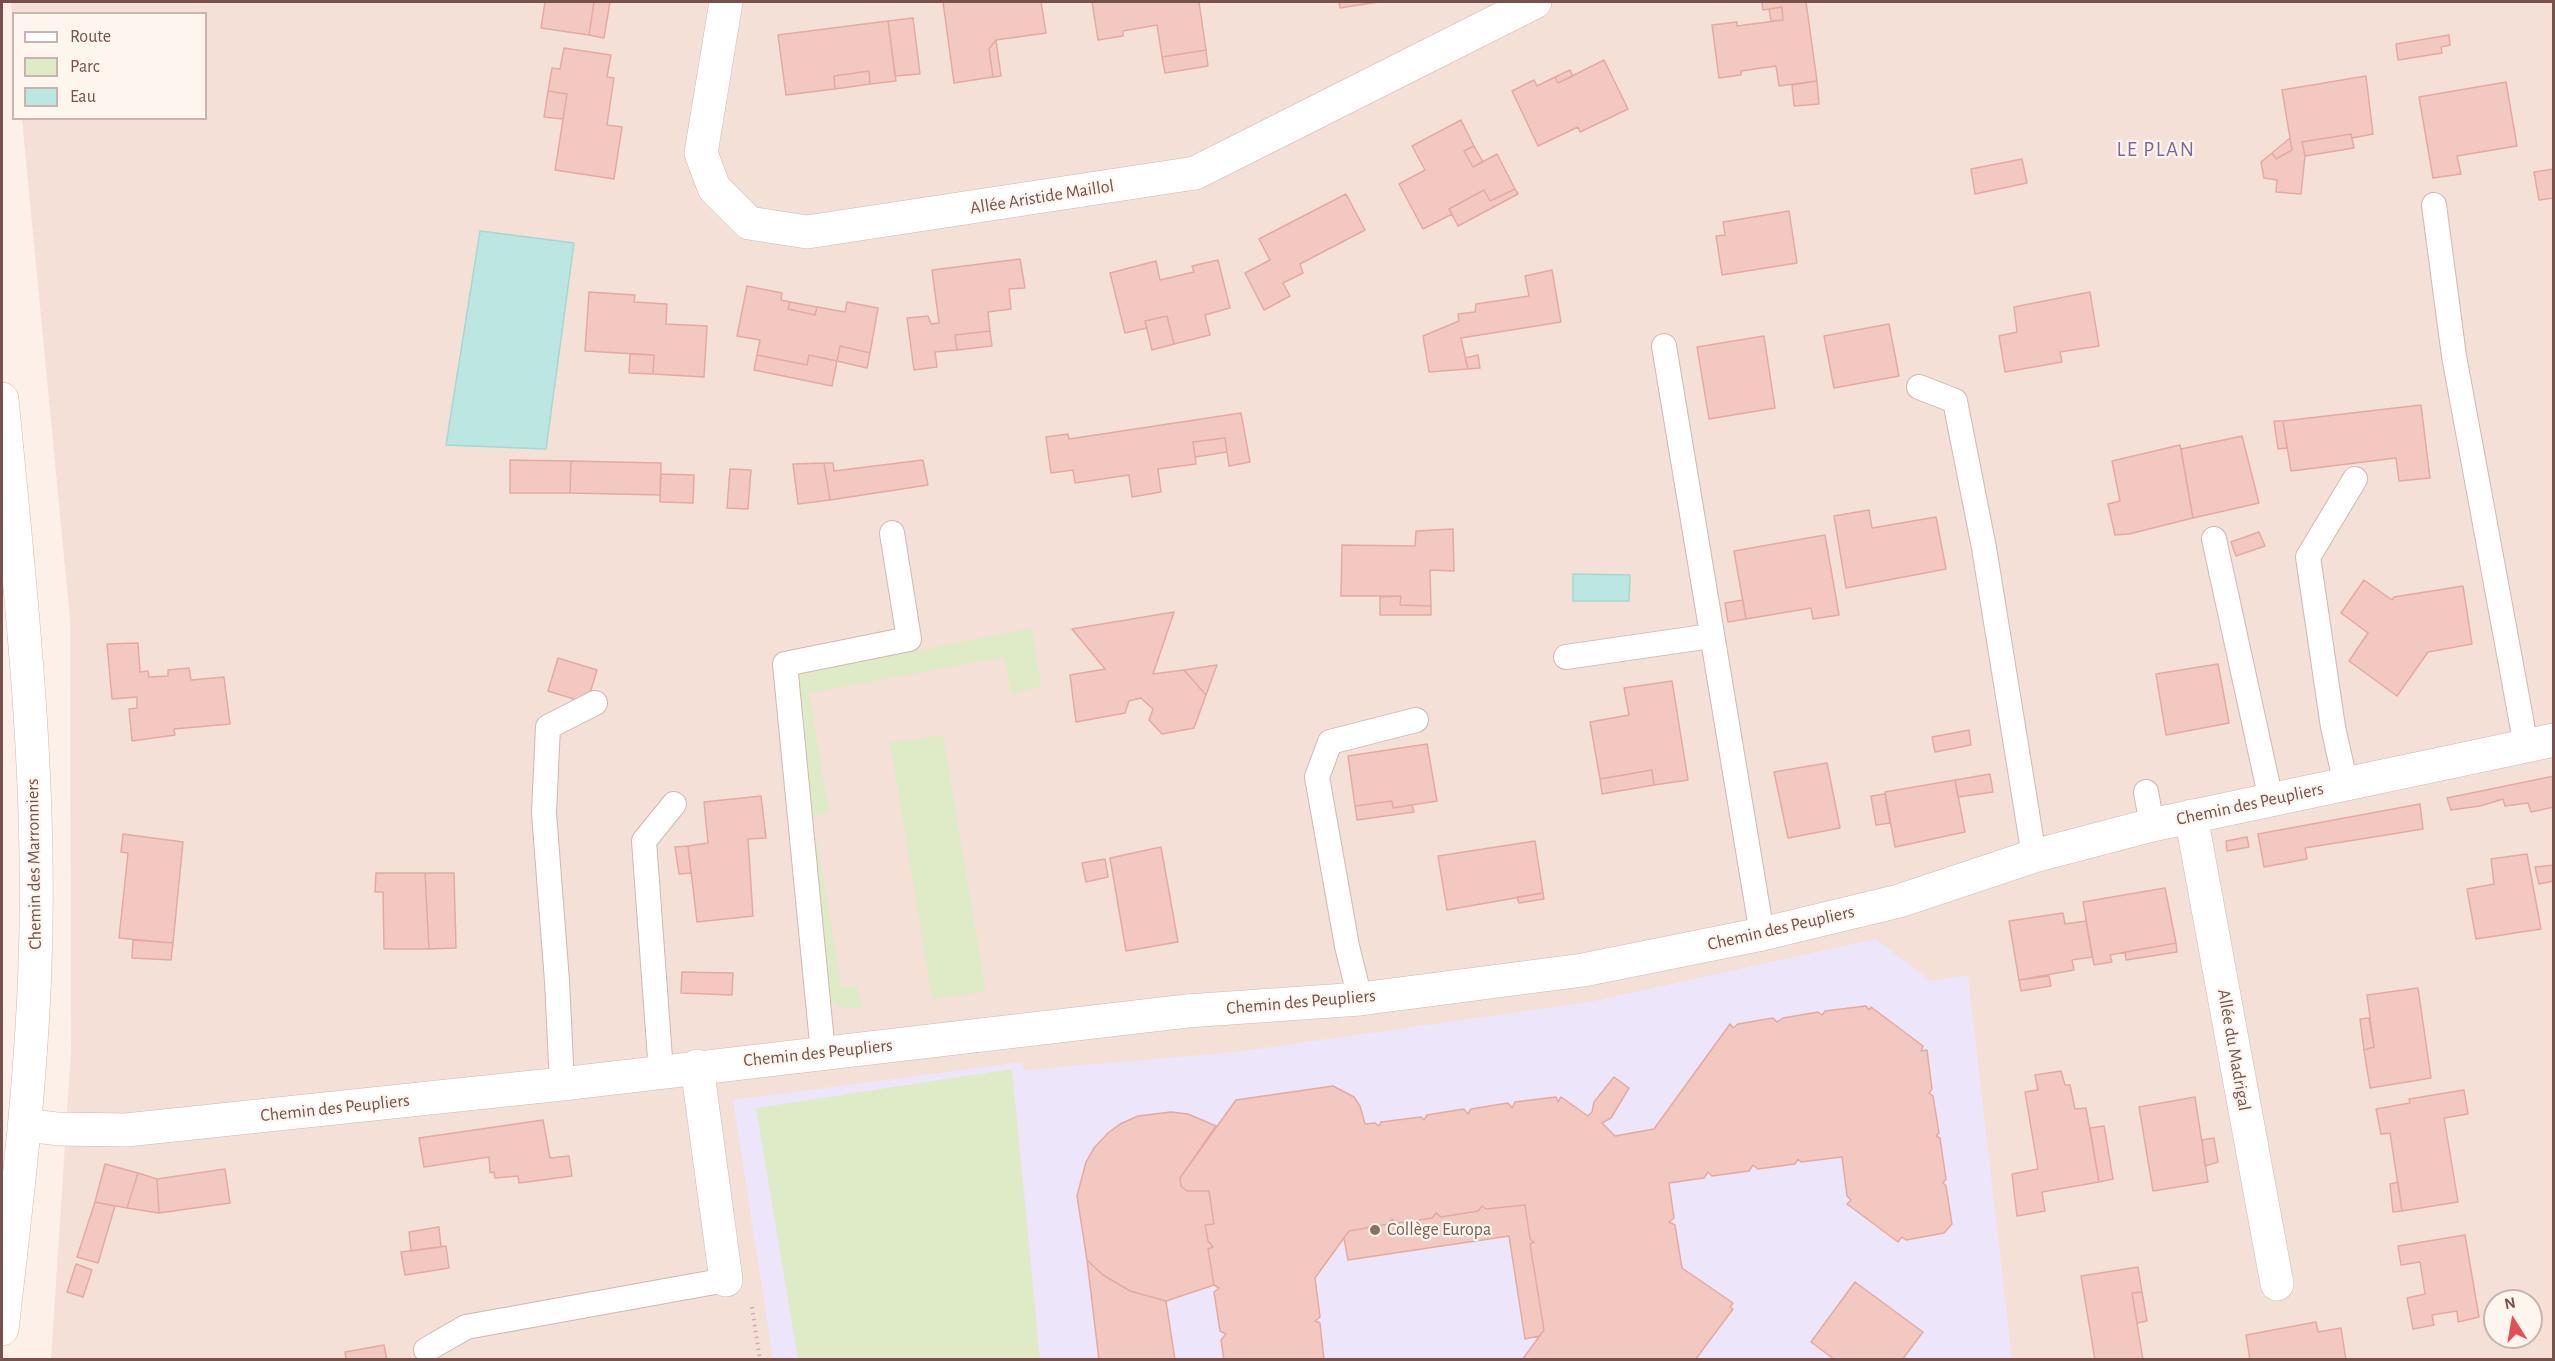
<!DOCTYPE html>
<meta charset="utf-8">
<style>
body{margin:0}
#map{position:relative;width:2555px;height:1361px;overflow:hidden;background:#fcf0e8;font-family:"Alegreya Sans",sans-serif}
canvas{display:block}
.frame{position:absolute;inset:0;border:3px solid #77514c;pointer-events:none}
.legend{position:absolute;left:12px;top:12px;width:195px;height:108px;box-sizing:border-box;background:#fff5ef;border:2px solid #c9b3ae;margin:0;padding:8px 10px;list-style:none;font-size:18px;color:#77514c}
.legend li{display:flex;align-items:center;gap:12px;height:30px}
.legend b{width:30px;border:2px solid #c9b3ae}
.north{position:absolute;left:2483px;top:1289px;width:60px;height:60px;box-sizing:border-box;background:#fff5ef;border:2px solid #c9b3ae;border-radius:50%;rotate:349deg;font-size:16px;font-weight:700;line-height:24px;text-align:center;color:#77514c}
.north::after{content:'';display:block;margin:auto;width:21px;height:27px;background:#e54f53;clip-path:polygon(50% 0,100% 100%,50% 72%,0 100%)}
</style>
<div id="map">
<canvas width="2555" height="1361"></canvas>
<div class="frame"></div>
<ul class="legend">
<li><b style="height:8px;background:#fff"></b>Route</li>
<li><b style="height:16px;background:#deebc6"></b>Parc</li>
<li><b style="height:16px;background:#bce6e2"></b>Eau</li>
</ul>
<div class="north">N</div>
</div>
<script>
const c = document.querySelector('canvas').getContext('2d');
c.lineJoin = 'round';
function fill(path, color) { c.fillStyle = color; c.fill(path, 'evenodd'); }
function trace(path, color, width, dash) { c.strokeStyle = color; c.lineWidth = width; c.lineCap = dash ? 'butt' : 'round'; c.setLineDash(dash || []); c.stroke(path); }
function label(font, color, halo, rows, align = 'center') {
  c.font = font + ' "Alegreya Sans",sans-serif'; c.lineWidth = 4.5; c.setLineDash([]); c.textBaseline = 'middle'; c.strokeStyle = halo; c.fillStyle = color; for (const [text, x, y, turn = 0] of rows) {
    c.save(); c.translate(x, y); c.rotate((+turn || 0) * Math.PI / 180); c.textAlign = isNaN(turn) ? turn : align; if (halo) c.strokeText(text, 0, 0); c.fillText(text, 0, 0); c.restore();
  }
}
const residential = new Path2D(`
 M11 2H2553V1359H51L71 1052 70 619 22 119 206 118V14H14L13 30ZM2495 1301H2531V1337H2495Z`);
const education = new Path2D(`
 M1876 939 1931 981 1968 975 2012 1359H773L733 1100 1022 1062 1024 1070 1236 1052 1589 1002Z`);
const green = new Path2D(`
 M1032 628 1041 687 1011 693 1004 657 809 693 829 813 813 816 797 674Z
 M943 735 986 991 932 999 890 743Z
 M817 842 842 988 857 986 862 1008 840 1007 831 1001 814 843Z
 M1012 1069 1040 1359H798L756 1108Z`);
const water = new Path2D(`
 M480 231 574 243 546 449 446 445Z
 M1573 574 1630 575 1629 601H1573Z`);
const building = new Path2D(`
 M545 2H594L589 35 541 28Z
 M594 2H610L604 38 589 35Z
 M943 2H1041L1046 33 996 40 989 49 993 77 954 83Z
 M1092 2H1199L1206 50 1162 57 1157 25 1123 31V36L1098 40Z
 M1339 2H1378L1340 8Z
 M1762 2H1806L1817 81 1779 86 1776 66 1741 71V75L1719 78 1712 25 1737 22V26L1783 20 1782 7 1763 10Z
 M1782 7 1783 20 1771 21 1769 9Z
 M913 18 920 74 895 76 888 21Z
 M888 21 896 81 870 84 869 71 834 76 835 89 786 95 778 35Z
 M2449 35 2450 45 2441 47 2442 53 2398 60 2396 44Z
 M996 40 1001 76 993 77 989 49Z
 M564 48 611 55 607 77 614 78 607 125 622 127 614 179 555 170 567 94 548 91 552 68 560 69Z
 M1206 50 1208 66 1165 73 1162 57Z
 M1604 60 1628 109 1580 132 1578 127 1538 146 1512 91 1534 80 1537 86 1555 77 1558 83Z
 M1570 70 1573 76 1558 83 1555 77Z
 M869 71 870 84 835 89 834 76Z
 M2366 76 2373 134 2352 138 2351 134 2302 142 2305 156 2301 194 2276 192 2277 180 2264 178 2261 162 2272 153 2276 159 2292 150 2282 90Z
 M1817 81 1819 104 1794 106 1792 85Z
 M2506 82 2517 146 2457 156 2461 174 2433 178 2419 97Z
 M548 91 567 94 563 119 544 117Z
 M1461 120 1474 146 1464 151 1473 167 1497 154 1515 189 1490 201 1484 190 1449 209 1452 214 1423 229 1399 184 1425 170 1412 146Z
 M2351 134 2354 148 2305 156 2302 142Z
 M2290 138 2292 150 2276 159 2272 153Z
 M1474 146 1483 162 1473 167 1464 151Z
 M2022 159 2027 183 1975 194 1971 169Z
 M2554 169V198L2539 200 2534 172Z
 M1515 189 1518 194 1458 226 1449 209 1484 190 1490 201Z
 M1346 194 1365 230 1300 264 1303 273 1283 283 1290 296 1264 310 1245 273 1270 260 1259 239Z
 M1789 211 1797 263 1722 275 1716 236 1725 235 1723 222Z
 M1020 259 1025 288 1009 289 1011 309 988 312 990 331 955 335 957 350 935 352 937 367 914 370 907 318 928 316 931 324 939 323 932 270Z
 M1218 260 1230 308 1205 315 1210 335 1174 344 1167 316 1145 321 1147 328 1125 333 1110 273 1156 261 1160 280 1194 272 1192 266Z
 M1552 270 1561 322 1461 338 1468 369 1429 372 1423 336 1459 321 1458 314 1475 312 1476 304 1529 296 1525 276Z
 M747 286 782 293 781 300 790 302 788 309 815 315 817 307 845 312 847 302 878 308 870 353 840 346 837 361 809 355 807 365 757 355 760 340 737 336Z
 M589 292 635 295 634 302 667 304 666 324 707 326 704 377 653 374 654 355 585 351Z
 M2090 292 2099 346 2060 352 2062 362 2005 372 1999 336 2017 332 2014 307Z
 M790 302 817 307 815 315 788 309Z
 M1167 316 1174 344 1152 350 1145 321Z
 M1889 324 1899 376 1834 388 1824 336Z
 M990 331 992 346 957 350 955 335Z
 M1764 336 1775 408 1709 419 1697 347Z
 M840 346 870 353 867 368 837 361Z
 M630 354 654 355 653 374 629 373Z
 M757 355 807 365 809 355 837 361 832 386 754 370Z
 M1478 355 1480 368 1468 369 1465 358Z
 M2421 405 2430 478 2399 481 2396 458 2291 471 2283 421Z
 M1241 413 1250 462 1229 466 1225 438 1193 442 1196 464 1158 469 1161 492 1132 497 1129 475 1075 483 1073 470 1051 473 1046 437 1068 434 1069 439Z
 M2274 421H2283L2287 448 2278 449Z
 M2242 436 2259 503 2193 518 2181 449Z
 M1225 438 1227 452 1195 457 1193 442Z
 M2180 445 2193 518 2129 534 2115 535 2108 504 2120 501 2112 461Z
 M510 460 571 461 570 493H510Z
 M923 460 928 485 830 500 824 463H833L834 471Z
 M571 461 661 463 660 495 570 493Z
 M824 463 830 500 798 504 793 464Z
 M730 469 751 470 748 509 727 508Z
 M661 474 694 475 693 503 660 502Z
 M1869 510 1872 528 1936 517 1946 569 1846 588 1834 516Z
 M1453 529 1454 571 1430 570 1431 606 1400 605 1401 596H1341L1342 545 1415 546 1416 531Z
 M2259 532 2265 546 2236 556 2231 542Z
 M1825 535 1839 615 1813 619 1811 608 1746 619 1734 551Z
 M2364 580 2392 600 2394 597 2463 586 2472 644 2428 652 2397 696 2349 661 2368 633 2341 613Z
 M1401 596 1400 605 1431 606V615H1380V597Z
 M1743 600 1746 619 1728 622 1725 603Z
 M1174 612 1153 674 1184 670 1206 695 1194 728 1162 734 1149 720 1153 709 1141 698 1129 701 1125 713 1076 722 1070 675 1105 669 1072 629Z
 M138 643 140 672 148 671 149 677 168 676V670L189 668 191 680 224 677 230 724 174 729 175 735 132 741 129 709 137 708V697L112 699 107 644Z
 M558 658 597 670 587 703 548 691Z
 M2218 664 2229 723 2166 735 2156 674Z
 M1217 665 1206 695 1184 670Z
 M1672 681 1688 780 1654 785 1652 770 1600 779 1590 722 1629 715 1624 688Z
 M1969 730 1971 745 1935 752 1932 737Z
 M1427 744 1437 801 1393 808 1392 801 1355 806 1348 756Z
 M1827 763 1840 828 1788 838 1774 772Z
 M1652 770 1654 785 1602 794 1600 779Z
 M1990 774 1993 792 1958 797 1955 780Z
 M2554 776V807L2531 812 2528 803 2505 806 2503 799 2480 806 2451 810 2447 798Z
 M1955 780 1965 832 1895 847 1885 792Z
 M1885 794 1890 823 1876 825 1871 796Z
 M761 796 766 838 748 839 753 916 697 922 688 846 708 843 704 802Z
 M1392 801 1393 808 1412 805 1414 812 1357 820 1355 806Z
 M2420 804 2423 829 2305 848 2307 859 2264 867 2258 834Z
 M123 834 183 842 173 943 119 938 128 853 121 852Z
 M2247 837 2249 847 2227 851 2226 841Z
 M1535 841 1543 893 1447 910 1438 856Z
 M688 846 691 873 679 874 675 847Z
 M1161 847 1178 942 1126 951 1110 858Z
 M2527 854 2541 929 2476 939 2467 889 2494 884 2491 859Z
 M1105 859 1108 877 1086 882 1082 863Z
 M2554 865V881L2539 884 2535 867Z
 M376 873H425L429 949H384L383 892H375Z
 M425 873H454L456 948 429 949Z
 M2165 888 2176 943 2110 955 2112 962 2094 965 2083 902Z
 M1543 893 1544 899 1519 903 1517 897Z
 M2063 913 2065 924 2086 921 2092 957 2072 960 2074 970 2019 980 2009 921Z
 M133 940 173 943 171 960 132 958Z
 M2176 943 2177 952 2126 960 2125 952Z
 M682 972 733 973 732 995 681 993Z
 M2049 976 2051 986 2021 991 2019 980Z
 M2418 988 2431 1078 2370 1088 2364 1050 2374 1047 2367 995Z
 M1866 1006 1869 1010 1871 1007 1923 1046 1921 1051 1927 1050 1932 1089 1929 1093 1933 1096 1939 1133 1936 1136 1940 1138 1946 1179 1943 1183 1946 1186 1952 1224 1944 1233 1906 1240 1902 1237 1898 1242 1847 1204 1851 1200 1847 1196 1842 1157 1801 1162 1798 1159 1795 1164 1758 1169 1753 1165 1749 1171 1712 1176 1708 1172 1704 1178 1669 1183 1674 1218 1669 1222 1675 1225 1682 1268 1733 1303 1730 1307 1733 1309 1695 1360H1522L1544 1330 1530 1244 1534 1242 1530 1239 1525 1205 1486 1209 1482 1206 1478 1211 1441 1217 1436 1213 1432 1218 1397 1223 1392 1219 1388 1224 1349 1231 1315 1278 1320 1317 1315 1321 1320 1323 1324 1360H1224L1221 1340 1226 1334 1220 1331 1214 1292 1219 1288 1214 1285 1208 1249 1213 1247 1208 1241 1205 1225 1214 1224 1209 1191H1187L1181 1186 1180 1178 1236 1100 1333 1086 1354 1097 1360 1106 1365 1124 1375 1123 1379 1126 1381 1122 1421 1117 1424 1120 1427 1115 1464 1109 1468 1114 1471 1109 1508 1103 1512 1108 1515 1102 1556 1097 1558 1102 1561 1097 1588 1116 1592 1112 1594 1102 1614 1077 1629 1088 1611 1118 1602 1123 1615 1136 1654 1129 1730 1024 1733 1028 1738 1024 1773 1018 1777 1022 1783 1018 1818 1012 1822 1015 1825 1011Z
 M2369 1018 2374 1047 2364 1050 2360 1019Z
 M2061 1071 2065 1085H2070L2075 1109 2086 1108 2099 1182 2042 1192 2045 1211 2017 1216 2012 1174 2038 1169 2025 1092 2038 1090 2035 1075Z
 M2464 1090 2468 1114 2444 1118 2458 1202 2402 1211 2390 1133 2381 1134 2376 1109 2410 1103 2409 1099Z
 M2195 1097 2208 1182 2153 1191 2139 1107Z
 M1171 1112 1188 1114 1216 1126 1180 1178 1181 1186 1187 1191H1209L1214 1224 1205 1225 1208 1241 1213 1247 1208 1249 1214 1285 1166 1301 1130 1291 1103 1275 1087 1260 1077 1196 1086 1162 1094 1148 1108 1133 1120 1124 1138 1116Z
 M543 1120 550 1158 569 1156 572 1176 519 1183 518 1176 495 1178 494 1172 490 1173 489 1157 424 1167 419 1138Z
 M2104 1126 2113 1179 2099 1182 2090 1128Z
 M2214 1138 2218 1162 2205 1166 2202 1140Z
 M105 1164 138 1173 127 1208 95 1202Z
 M225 1169 230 1203 159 1213 157 1179Z
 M138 1173 157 1179 159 1213 127 1208Z
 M2398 1182 2402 1211 2393 1212 2390 1184Z
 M95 1202 115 1206 98 1263 77 1257Z
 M1525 1205 1530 1239 1534 1242 1530 1244 1544 1330 1539 1336 1525 1339 1509 1236 1348 1260 1344 1238 1349 1231 1388 1224 1392 1219 1397 1223 1432 1218 1436 1213 1441 1217 1478 1211 1482 1206 1486 1209Z
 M439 1227 441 1247 411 1251 409 1232Z
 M2465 1235 2479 1317 2458 1322 2457 1311 2432 1315 2434 1325 2413 1329 2407 1298 2425 1294 2420 1262 2401 1265 2398 1246Z
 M446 1246 449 1268 405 1275 401 1252Z
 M1087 1260 1103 1275 1130 1291 1166 1301 1175 1360H1099Z
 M76 1264 92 1270 83 1297 67 1292Z
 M2138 1267 2142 1292 2132 1293 2143 1360H2095L2081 1276Z
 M1855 1282 1923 1332 1902 1360H1835L1811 1342Z
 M2142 1292 2147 1321 2137 1323 2132 1293Z
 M2316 1322 2318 1332 2341 1328 2346 1360H2250L2246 1335Z
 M384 1345 387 1360H346L345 1352Z`);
const path = new Path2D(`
 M752 1307 760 1360`);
const lane = new Path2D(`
 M2434 205 2454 356 2526 746
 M1664 346 1762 934
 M1919 387 1955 401 1984 548 2034 856
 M2214 539 2271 800
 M1566 657 1711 636
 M2346 785 2333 727 2308 557 2355 479
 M2146 792 2152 825
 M1360 999 1347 946 1317 777 1330 742 1416 720
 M823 1053 785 664 909 639 892 533
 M661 1072 644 841 674 804
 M562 1084 557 981 544 813 548 727 595 703
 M426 1350 466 1327 726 1280`);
const street = new Path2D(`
 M726 2 701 153 714 188 749 223 807 232 1195 173 1535 2
 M2191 816 2277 1284
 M697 1066 726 1280
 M26 1125 58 1129 126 1130 562 1084 1187 1011 1360 999 1583 970 1762 934 1899 901 2034 856 2152 825 2554 740`);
const secondary = new Path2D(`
 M2 399C20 587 42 776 35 965 31 1087 16 1208 2 1329`);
const markers = [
 [1375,1230,6,"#8d6e63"]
];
const streetNames = [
 ["Allée Aristide Maillol",1042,197,-9],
 ["Chemin des Peupliers",2250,804,-12],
 ["Chemin des Marronniers",34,864,-91],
 ["Chemin des Peupliers",1781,928,-13],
 ["Chemin des Peupliers",1301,1002,-5],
 ["Allée du Madrigal",2234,1050,80],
 ["Chemin des Peupliers",818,1053,-6],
 ["Chemin des Peupliers",335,1108,-6]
];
const educationNames = [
 ["Collège Europa",1387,1230]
];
const quarterNames = [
 ["LE PLAN",2156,150]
];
fill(residential, '#f4e0d7');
fill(education, '#ede5f9');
fill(green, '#deebc6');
fill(water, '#bce6e2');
trace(water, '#a3d8d3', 1.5);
fill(building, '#f2c8c0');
trace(building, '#e4aaa1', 1.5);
trace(lane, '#d1b7b0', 26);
trace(street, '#d1b7b0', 34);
trace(secondary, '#d6b8b0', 34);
trace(path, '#d7aaa3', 4, [1.5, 4.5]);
trace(lane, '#fff', 24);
trace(street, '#fff', 33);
trace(secondary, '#fff', 33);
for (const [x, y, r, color] of markers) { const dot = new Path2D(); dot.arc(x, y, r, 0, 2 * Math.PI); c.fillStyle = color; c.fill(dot); trace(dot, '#fff5ef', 2); }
label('18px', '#77514c', '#fff5ef', streetNames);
label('18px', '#785e54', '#fff5ef', educationNames, 'left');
c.letterSpacing = '1.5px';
label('21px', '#7d689a', '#fff5ef', quarterNames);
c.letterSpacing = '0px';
</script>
